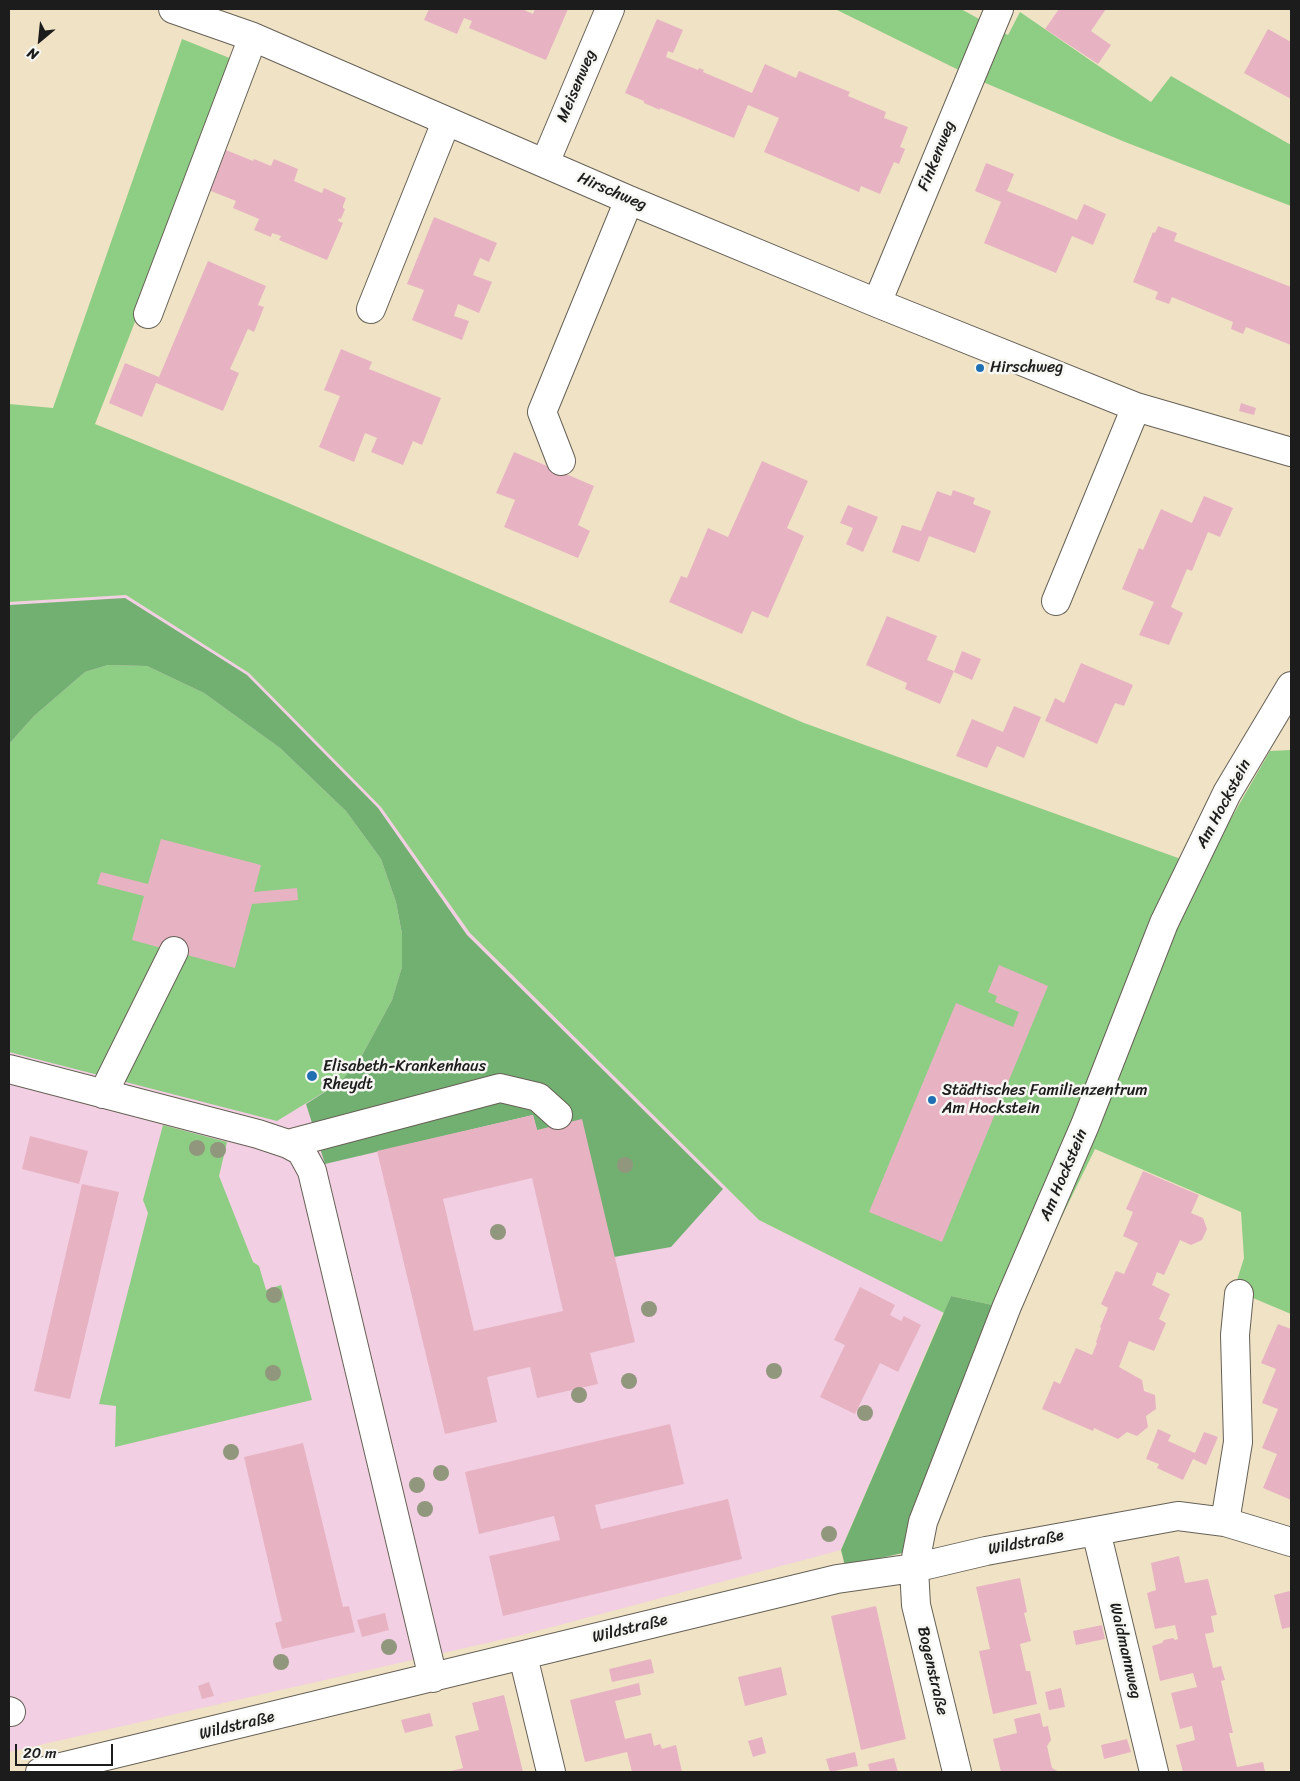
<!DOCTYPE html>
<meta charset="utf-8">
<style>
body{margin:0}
#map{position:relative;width:1300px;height:1781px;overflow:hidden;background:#f0e2c5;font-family:Sriracha,sans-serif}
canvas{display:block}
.frame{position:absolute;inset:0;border:10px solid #1c1c1c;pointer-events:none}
.north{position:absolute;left:15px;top:15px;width:50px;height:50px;-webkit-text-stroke:4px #f6f6f2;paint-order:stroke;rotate:208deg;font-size:14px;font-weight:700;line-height:20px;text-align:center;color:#1c1c1c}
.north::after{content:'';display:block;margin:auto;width:18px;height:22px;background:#1c1c1c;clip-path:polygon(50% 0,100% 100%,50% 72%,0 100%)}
.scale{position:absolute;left:15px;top:1744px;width:98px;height:22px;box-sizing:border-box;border:2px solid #1c1c1c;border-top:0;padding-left:6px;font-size:15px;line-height:18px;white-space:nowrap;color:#1c1c1c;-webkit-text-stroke:4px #f6f6f2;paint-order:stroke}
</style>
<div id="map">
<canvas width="1300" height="1781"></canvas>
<div class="frame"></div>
<div class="north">N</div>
<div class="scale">20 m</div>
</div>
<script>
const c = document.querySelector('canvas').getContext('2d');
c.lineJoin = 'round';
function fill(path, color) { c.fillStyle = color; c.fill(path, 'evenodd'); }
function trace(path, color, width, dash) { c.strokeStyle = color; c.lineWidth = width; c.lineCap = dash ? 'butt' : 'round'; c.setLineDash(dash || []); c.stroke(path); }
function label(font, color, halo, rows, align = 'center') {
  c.font = font + ' Sriracha,sans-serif'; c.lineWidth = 5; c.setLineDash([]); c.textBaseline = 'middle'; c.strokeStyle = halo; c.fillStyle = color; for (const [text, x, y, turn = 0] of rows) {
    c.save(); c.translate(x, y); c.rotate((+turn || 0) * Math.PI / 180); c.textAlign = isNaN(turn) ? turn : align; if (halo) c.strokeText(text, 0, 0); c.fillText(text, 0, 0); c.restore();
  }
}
const built = new Path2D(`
 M126 595 249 673 381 807 470 933 759 1220 943 1312 841 1550 522 1635 9 1752V602Z`);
const green = new Path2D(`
 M835 9H961L1008 35 1020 12 1151 102 1171 76 1291 145V206L1125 142 983 82Z
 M182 39 237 61 95 424 281 500 804 723 1203 867 1270 751 1291 750V1314L1234 1290 1244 1258 1241 1212 1095 1149 1016 1310 951 1296 944 1313 759 1220 470 933 381 807 249 673 126 595 9 602V404L53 408Z
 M108 665 147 666 204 693 280 748 346 811 381 859 396 902 402 934V967L392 1000 359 1061 339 1083 277 1121 9 1052V744L34 716 85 672Z
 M163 1125 227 1142 219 1176 253 1262 259 1266 266 1290 281 1285 312 1400 115 1447 116 1406 99 1404 148 1213 143 1200Z`);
const forest = new Path2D(`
 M125 598 247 675 378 808 467 935 723 1189 671 1247 614 1257 537 1130 533 1115 325 1164 306 1104 339 1083 359 1061 392 1000 402 967V934L396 902 381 859 346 811 280 748 204 693 147 666 108 665 85 672 34 716 9 744V605Z
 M951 1296 1016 1310 925 1548 845 1566 841 1550Z`);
const building = new Path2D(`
 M429 9H522L533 14 535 9H568L546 60 469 28 472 21 464 18 457 34 424 20Z
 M1059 9H1106L1091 31 1111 45 1098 64 1045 29Z
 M657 19 683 30 673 53 668 51 666 57 698 70 699 68 704 70 703 72 752 93 765 64 796 78 799 71 850 92 848 96 886 112 884 118 908 127 900 147 905 149 899 164 894 162 880 194 861 186 859 192 764 152 779 118 748 105 734 138 660 108V110L644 103V101L625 93Z
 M1268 29 1291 42V99L1244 73Z
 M221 148 253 161 254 159 271 166 274 159 298 169 294 181 322 193 324 188 346 198 343 206V208L345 209 341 219 339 218 338 221 343 223 327 260 279 240 281 236 272 233 271 237 254 230 259 219 233 208 236 201 206 189Z
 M986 163 1014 174 1007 191 1042 205 1077 220 1084 204 1106 214 1093 245 1072 236 1056 273 984 243 1001 202 975 191Z
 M434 217 497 243 489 262 480 258 473 275 492 282 479 313 458 304 454 316 469 321 462 340 412 320 424 290 407 284Z
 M1158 226 1177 233 1174 241 1291 287V345L1246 327 1243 334 1231 329 1233 322 1172 297 1169 304 1155 299 1158 292 1133 282 1153 232 1155 233Z
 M208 261 266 286 258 305 264 307 254 332 248 329 230 369 239 373 223 411 156 383 142 417 109 403 125 363 159 377Z
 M341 349 372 362 369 369 441 398 422 445 413 441 403 465 371 452 377 438 365 433 354 462 319 447 340 396 324 390Z
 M1241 403 1256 408 1254 415 1239 411Z
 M514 452 594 486 578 525 590 531 578 558 504 527 515 500 496 493Z
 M762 461 808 481 787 528 804 536 768 618 752 611 742 634 669 602 681 576 687 578 708 528 728 537Z
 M953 490 975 498 973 504 991 511 975 553 929 536 919 562 892 552 902 525 921 531 937 491 951 496Z
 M1204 496 1233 508 1220 537 1208 532 1192 571 1187 569 1171 607 1183 613 1169 645 1139 635 1154 602 1122 589 1139 548 1143 550 1161 509 1192 523Z
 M848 505 878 517 863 552 846 544 853 528 840 523Z
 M887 616 937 636 927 660 954 671 940 704 905 689 907 683 866 665Z
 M962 651 981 659 972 680 954 672Z
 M1081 663 1133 685 1124 706 1115 703 1097 744 1045 721 1055 698 1064 703Z
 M1014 706 1041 717 1024 758 997 746 987 768 956 756 972 719 1003 732Z
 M161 839 261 865 254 892 297 888 298 900 252 904 235 968 132 940 144 896 97 884 101 872 148 884Z
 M999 965 1048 986 942 1242 869 1212 956 1003 1013 1027 1019 1012 995 1002 997 996 988 992Z
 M533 1115 537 1130 582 1119 635 1342 590 1353 598 1384 537 1398 530 1367 487 1377 497 1422 445 1434 377 1151ZM532 1178 563 1311 474 1331 443 1199Z
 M30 1136 88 1151 79 1184 22 1169Z
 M1143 1171 1199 1195 1191 1213 1203 1218 1207 1229 1202 1240 1191 1245 1180 1240 1164 1275 1157 1272 1152 1285 1170 1294 1159 1319 1166 1323 1154 1351 1129 1341 1119 1367 1142 1380 1144 1391 1155 1395 1156 1409 1146 1416 1148 1427 1137 1436 1127 1432 1118 1439 1094 1428 1093 1431 1042 1409 1054 1381 1060 1384 1076 1348 1092 1355 1097 1343 1096 1342 1101 1328 1100 1327 1108 1308 1101 1304 1116 1271 1124 1274 1138 1243 1123 1236 1133 1212 1126 1209Z
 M82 1184 119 1192 70 1399 34 1391Z
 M860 1287 895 1305 890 1315 901 1321 904 1316 921 1325 898 1372 880 1363 855 1414 820 1397 845 1345 834 1340Z
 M1278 1324 1291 1329V1500L1263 1488 1277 1454 1262 1448 1278 1409 1262 1403 1276 1369 1261 1363Z
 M670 1424 684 1484 595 1505 601 1529 728 1499 742 1559 503 1616 489 1556 560 1540 554 1516 479 1534 465 1472Z
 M1158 1429 1171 1435 1168 1441 1195 1453 1204 1432 1218 1437 1206 1465 1193 1459 1183 1480 1157 1468 1159 1464 1146 1459Z
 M303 1443 343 1607 349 1606 355 1632 282 1649 275 1623 282 1621 244 1457Z
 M1179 1556 1185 1583 1208 1579 1217 1615 1211 1616 1214 1632 1205 1634 1213 1668 1221 1666 1225 1680 1221 1681 1233 1733H1229L1237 1767 1263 1762 1265 1772H1183L1176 1745 1195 1740 1192 1726 1180 1729 1171 1693 1197 1687 1193 1673 1160 1681 1152 1646 1162 1643 1164 1640 1173 1638 1175 1640 1178 1639 1175 1625 1155 1629 1147 1593 1156 1590 1151 1563Z
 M1020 1578 1027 1612 1024 1613 1031 1641 1020 1644 1026 1671H1030L1037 1704 993 1714 979 1651 990 1649 976 1587Z
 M1290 1591 1291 1627 1282 1629 1274 1595Z
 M876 1606 906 1739 861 1750 831 1616Z
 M385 1613 389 1630 362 1637 357 1620Z
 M1102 1625 1105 1639 1076 1645 1073 1631Z
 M651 1659 654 1673 612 1682 609 1669Z
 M781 1667 787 1695 745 1706 738 1677Z
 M209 1682 214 1696 202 1699 198 1686Z
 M639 1683 641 1695 615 1701 625 1739 651 1733 654 1746 660 1744 662 1749 676 1745 682 1772H632L627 1752 585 1762 570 1700Z
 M1061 1688 1065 1707 1049 1710 1045 1692Z
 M504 1695 523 1772H447L463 1768 455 1736 479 1730 472 1703Z
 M430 1713 433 1726 405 1733 401 1720Z
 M1040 1713 1043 1727 1048 1726 1051 1740 1047 1746 1052 1768 1059 1772H1001L993 1739 1017 1733 1014 1719Z
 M762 1737 766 1753 753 1757 748 1741Z
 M1127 1739 1131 1752 1104 1759 1101 1745Z
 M855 1752 858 1766 830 1772 826 1759Z
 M894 1758 898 1772H870L868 1764Z`);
const minor = new Path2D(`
 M173 9 253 37 629 200 877 303 1136 407 1291 452
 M545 163 610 9
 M877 303 999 9
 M371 309 446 122
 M148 314 253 37
 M561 461 542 412 629 200
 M1056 601 1136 407
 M9 1069 258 1134 288 1144 301 1151 312 1171 433 1678
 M103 1094 174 951
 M288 1144 500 1088 538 1097 558 1115
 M1225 1522 1238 1442 1235 1335 1239 1294
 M1096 1531 1154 1772
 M523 1656 551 1772
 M9 1711 11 1712
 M40 1772 837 1579 914 1568 986 1551 1178 1516 1225 1522 1291 1542
 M957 1772 916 1605 914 1568 923 1522 1007 1306 1085 1125 1164 923 1227 793 1291 686`);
const trees = [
 [197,1148],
 [218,1150],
 [625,1165],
 [498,1232],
 [274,1295],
 [649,1309],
 [774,1371],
 [273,1373],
 [629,1381],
 [579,1395],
 [865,1413],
 [231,1452],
 [441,1473],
 [417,1485],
 [425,1509],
 [829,1534],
 [389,1647],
 [281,1662]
];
const markers = [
 [980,368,5,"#1f6fb2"],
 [312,1076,6,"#1f6fb2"],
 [932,1100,5,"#1f6fb2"]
];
const streetNames = [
 ["Meisenweg",577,86,-67],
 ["Finkenweg",937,156,-68],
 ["Hirschweg",612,192,23],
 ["Am Hockstein",1224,804,-62],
 ["Am Hockstein",1064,1175,-67],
 ["Wildstraße",1026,1543,-11],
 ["Wildstraße",630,1629,-14],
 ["Waidmannweg",1125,1651,77],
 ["Bogenstraße",932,1671,77],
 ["Wildstraße",237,1726,-14]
];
const poiNames = [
 ["Hirschweg",990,368],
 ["Elisabeth-Krankenhaus",323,1067],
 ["Rheydt",323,1085],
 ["Städtisches Familienzentrum",942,1091],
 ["Am Hockstein",942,1109]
];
fill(built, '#f2cfe2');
fill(green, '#8ecd84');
fill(forest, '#72b072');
fill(building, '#e7b3c3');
trace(minor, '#666157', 30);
trace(minor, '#fff', 28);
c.fillStyle = '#91977c';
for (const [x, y] of trees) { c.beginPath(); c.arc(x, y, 8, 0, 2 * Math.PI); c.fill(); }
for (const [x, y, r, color] of markers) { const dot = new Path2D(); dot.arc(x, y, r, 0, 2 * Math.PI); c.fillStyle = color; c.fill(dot); trace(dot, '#f6f6f2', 2); }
label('16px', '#1c1c1c', '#f6f6f2', streetNames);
label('16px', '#1c1c1c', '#f6f6f2', poiNames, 'left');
</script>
